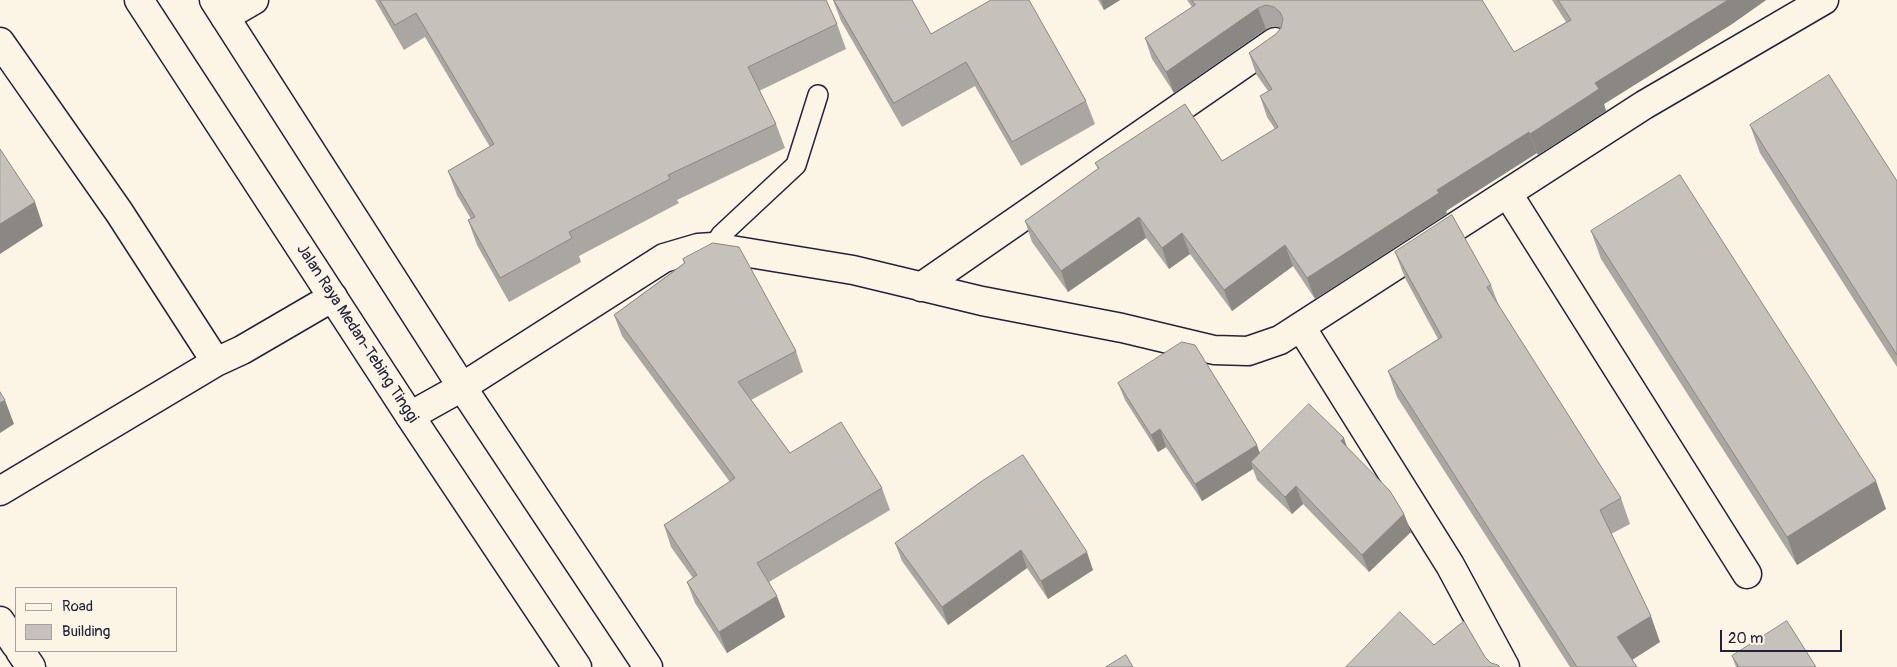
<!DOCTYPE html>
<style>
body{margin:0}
#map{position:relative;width:1897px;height:667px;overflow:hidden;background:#fcf5e5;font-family:Pangolin,sans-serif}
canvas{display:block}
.legend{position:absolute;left:15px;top:587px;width:162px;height:65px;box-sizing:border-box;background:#fcf5e5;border:1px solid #a5a1a1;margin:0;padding:6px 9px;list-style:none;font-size:15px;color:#22223b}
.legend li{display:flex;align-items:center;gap:10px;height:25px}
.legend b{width:25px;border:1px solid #a5a1a1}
.scale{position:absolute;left:1720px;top:630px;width:122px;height:22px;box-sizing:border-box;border:2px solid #22223b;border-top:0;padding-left:6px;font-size:15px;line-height:18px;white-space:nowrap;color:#22223b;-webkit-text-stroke:4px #fcf5e5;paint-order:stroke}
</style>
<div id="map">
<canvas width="1897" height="667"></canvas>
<ul class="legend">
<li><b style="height:6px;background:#fcf5e5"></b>Road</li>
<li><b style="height:14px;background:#c6c1bb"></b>Building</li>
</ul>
<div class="scale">20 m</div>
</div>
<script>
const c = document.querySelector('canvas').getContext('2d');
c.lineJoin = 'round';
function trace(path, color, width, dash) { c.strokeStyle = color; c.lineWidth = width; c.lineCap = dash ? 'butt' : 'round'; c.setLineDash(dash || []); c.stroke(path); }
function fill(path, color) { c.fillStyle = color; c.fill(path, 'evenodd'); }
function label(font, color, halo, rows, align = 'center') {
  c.font = font + ' Pangolin,sans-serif'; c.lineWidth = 4.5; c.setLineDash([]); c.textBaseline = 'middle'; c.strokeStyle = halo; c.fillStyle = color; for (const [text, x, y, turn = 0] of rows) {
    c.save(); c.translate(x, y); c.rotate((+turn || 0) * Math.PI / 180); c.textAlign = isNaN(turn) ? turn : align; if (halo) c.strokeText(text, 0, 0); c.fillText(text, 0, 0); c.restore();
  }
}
const service = new Path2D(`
 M713 247 721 235 796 165 818 95`);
const minor = new Path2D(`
 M225 17 254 0
 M0 42 119 212 216 362
 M1508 194 1747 574
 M921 287 1275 42
 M1301 327 1450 565 1505 667
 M410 416 462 387 664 258 698 248 713 247 853 270 982 301 1122 328 1214 350 1248 351 1280 340 1644 105 1824 0
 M0 491 216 362 242 350 333 297
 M0 621 16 645
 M20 651 31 667`);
const trunk = new Path2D(`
 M139 0 410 416 577 667
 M214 0 462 387 648 667`);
const wall = new Path2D(`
 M375 0H826L837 24 846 49 759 91 776 124 785 148 677 200 679 203 579 256 581 262 509 302 477 245 468 220 471 219 457 195 448 171 490 147 425 37 404 50Z
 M833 0H912L931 34 1086 101 1095 124 1021 166 975 86 902 127 841 21Z
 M1098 0H1120L1104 10Z
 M1187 0H1482L1514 52 1566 22 1552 0H1766L1732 24 1604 104 1606 111 1538 155 1537 153 1446 211 1447 214 1315 299 1293 266 1232 311 1190 254 1169 269 1146 238 1068 292 1032 242 1025 221 1098 169 1095 163 1222 161 1275 129 1267 117 1260 96 1268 91 1256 74 1249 53 1276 34 1281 28 1274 26 1266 29 1174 93 1152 59 1145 38 1192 7Z
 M1750 125 1897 181V367L1760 153Z
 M1591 231 1886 509 1797 565 1601 259Z
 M1395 252 1491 285 1499 306 1621 498 1630 524 1611 534 1660 642 1632 660 1637 667H1570L1397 397 1388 371 1438 339 1405 278Z
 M683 259 796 351 803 372 751 400 790 453 882 488 890 510 769 582 785 617 727 653 695 603 687 582 693 578 671 547 664 525 730 482 622 336 614 315 684 263Z
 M1118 383 1260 453 1347 447 1404 514 1411 532 1369 572 1303 504 1292 514 1257 480 1253 469 1202 501 1166 447 1158 452 1125 400Z
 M982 481 1093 570 1048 599 1027 568 948 625 902 561 895 543Z
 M1732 656 1816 667H1736Z`);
const shadedWall = new Path2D(`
 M1101 0H1120L1104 10Z
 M1728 0H1766L1732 24 1604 104 1606 111 1538 155 1530 134 1595 83Z
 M1258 8 1266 29 1174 93 1166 72Z
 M1529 132 1537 153 1446 211 1447 214 1315 299 1307 278 1437 190Z
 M35 202 43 226 0 254V224Z
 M1139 217 1146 238 1068 292 1061 271Z
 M1182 233 1190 254 1169 269 1162 248Z
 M1285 245 1293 266 1232 311 1224 290Z
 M5 400 14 424 0 433V403Z
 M1160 429 1166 447 1158 452 1151 435Z
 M1344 438 1350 456 1341 441Z
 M1257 445 1263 462H1251L1253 469 1202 501 1195 484Z
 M1876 481 1886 509 1797 565 1787 537Z
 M1296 486 1303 504 1292 514 1285 497Z
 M1404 514 1411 532 1369 572 1362 555Z
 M1021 550 1027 568 948 625 942 607Z
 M1087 552 1093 570 1048 599 1041 581Z
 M777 596 785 617 727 653 719 632Z
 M1651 616 1660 642 1627 663 1617 637Z`);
const building = new Path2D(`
 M380 0H826L837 24 748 67 776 124 668 175 670 179 569 232 572 238 500 278 468 220 475 217 448 171 494 144 416 13 395 25Z
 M834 0H912L931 34 991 0H1029L1086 101 1012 142 966 62 894 103Z
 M1192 0H1482L1514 52 1571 20 1558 0H1728L1595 83 1599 89 1530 134 1529 132 1437 190 1439 193 1307 278 1285 245 1224 290 1182 233 1162 248 1139 217 1061 271 1025 221 1099 168 1095 163 1185 104 1222 161 1278 127 1260 96 1272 89 1249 53 1276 34 1281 28 1283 19 1280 12 1274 7 1266 5 1258 8 1166 72 1145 38 1195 5Z
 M1829 75 1897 181V355L1750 125Z
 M0 149 35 202 0 224Z
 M1680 175 1876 481 1787 537 1591 231Z
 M1452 215 1491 285 1487 287 1621 498 1600 510 1651 616 1617 637 1637 667H1577L1388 371 1442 337 1395 252Z
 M713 243 739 247 796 351 738 382 790 453 841 422 882 488 757 563 777 596 719 632 687 582 697 575 664 525 735 478 614 315 685 263 683 259Z
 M1182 342 1195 345 1257 445 1195 484 1160 429 1151 435 1118 383Z
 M0 392 5 400 0 403Z
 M1309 404 1344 438 1341 441 1390 491 1404 514 1362 555 1296 486 1285 497 1251 462Z
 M1023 455 1087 552 1041 581 1021 550 942 607 895 543 982 481Z
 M1400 612 1434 645 1464 621 1485 657 1491 663 1498 665 1500 667H1346Z
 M1787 621 1816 667H1739L1732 656Z
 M1126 655 1133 667H1106Z`);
const streetNames = [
 ["Jalan Raya Medan-Tebing Tinggi",357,334,57]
];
trace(service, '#22223b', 22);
trace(minor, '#22223b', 31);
trace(trunk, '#22223b', 31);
trace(service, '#fcf5e5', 19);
trace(minor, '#fcf5e5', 28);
trace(trunk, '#fcf5e5', 28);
fill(wall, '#aaa6a1');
fill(shadedWall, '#8b8783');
fill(building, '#c6c1bb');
trace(building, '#8b8783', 1);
label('16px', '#22223b', '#fcf5e5', streetNames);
</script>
